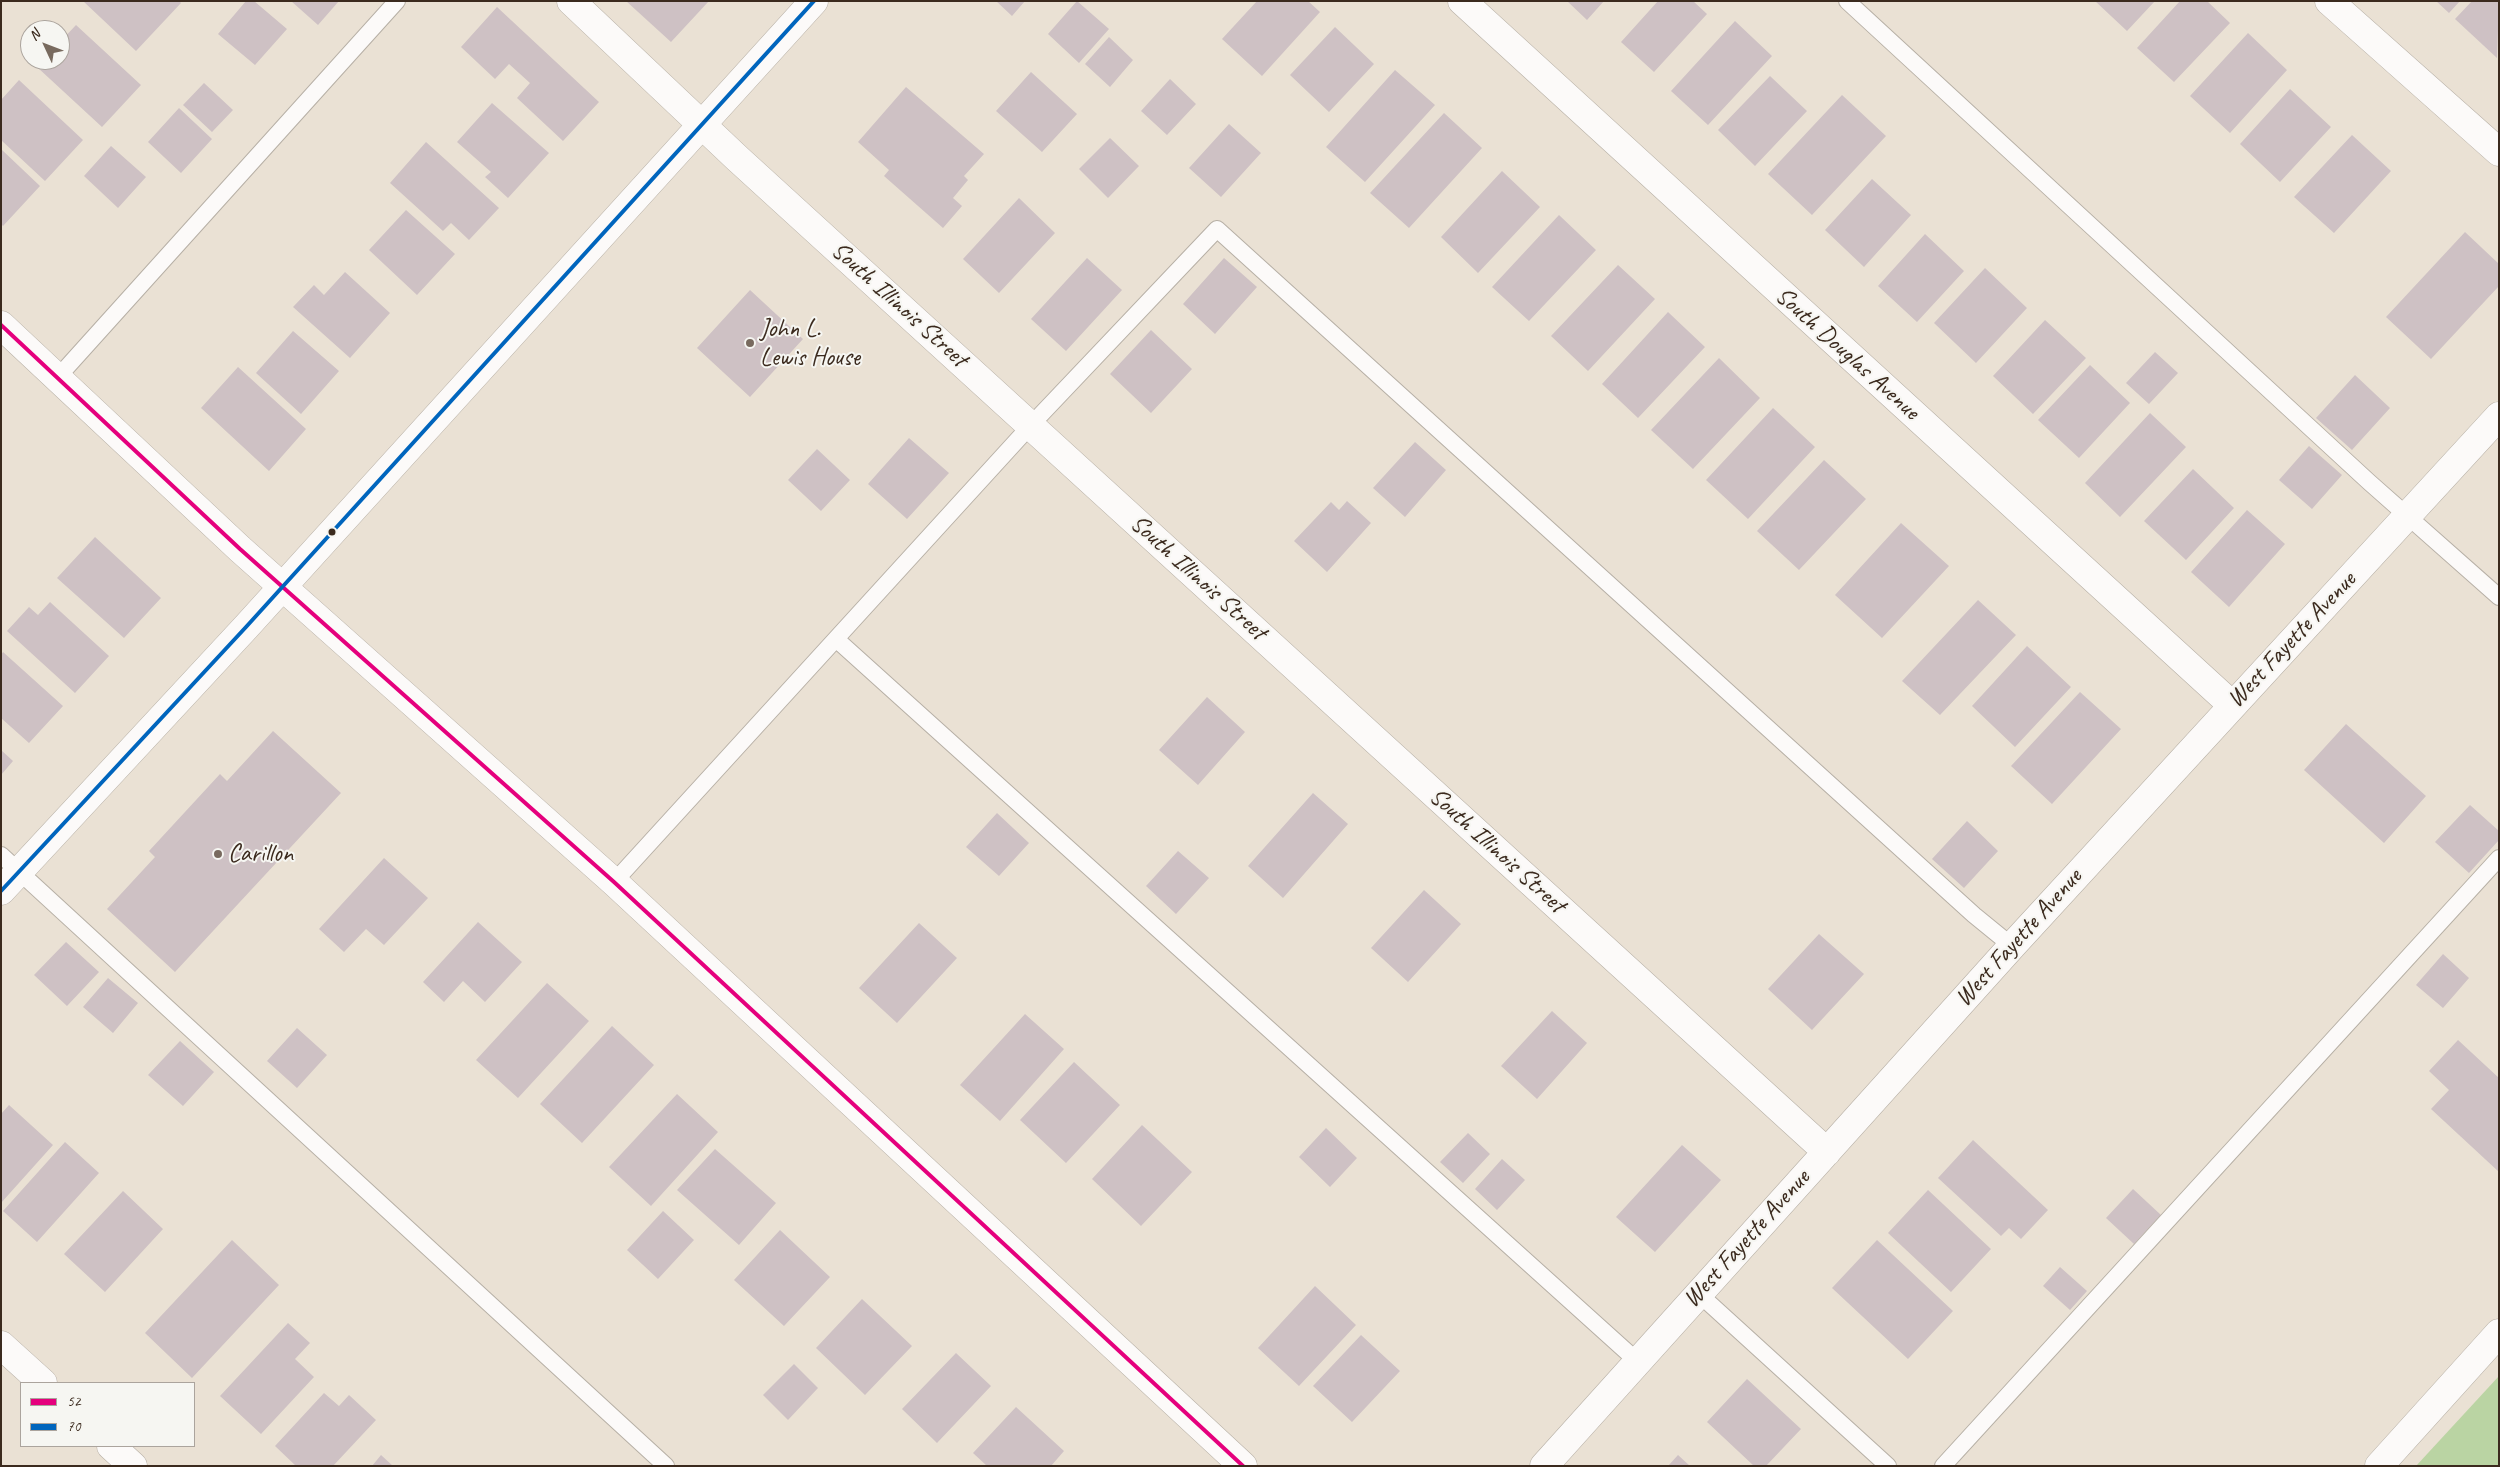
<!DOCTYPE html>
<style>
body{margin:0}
#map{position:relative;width:2500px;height:1467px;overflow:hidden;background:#eae1d4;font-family:Caveat,sans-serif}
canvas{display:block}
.frame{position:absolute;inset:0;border:2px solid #3b2a1e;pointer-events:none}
.legend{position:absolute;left:20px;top:1382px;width:175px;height:65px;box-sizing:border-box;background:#f6f6f2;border:1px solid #aba49d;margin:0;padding:6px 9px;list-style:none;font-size:15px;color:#3b2a1e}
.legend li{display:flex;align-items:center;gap:10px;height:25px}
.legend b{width:25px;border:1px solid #aba49d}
.north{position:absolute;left:20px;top:20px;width:50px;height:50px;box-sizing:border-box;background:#f6f6f2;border:1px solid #aba49d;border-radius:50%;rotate:313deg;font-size:14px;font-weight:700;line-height:20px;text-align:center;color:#3b2a1e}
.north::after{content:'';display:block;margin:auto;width:18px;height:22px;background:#786a5e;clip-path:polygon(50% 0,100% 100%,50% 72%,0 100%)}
</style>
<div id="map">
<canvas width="2500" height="1467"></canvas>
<div class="frame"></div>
<ul class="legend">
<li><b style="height:6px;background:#e5007d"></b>52</li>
<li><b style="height:6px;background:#0065bd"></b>70</li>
</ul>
<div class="north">N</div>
</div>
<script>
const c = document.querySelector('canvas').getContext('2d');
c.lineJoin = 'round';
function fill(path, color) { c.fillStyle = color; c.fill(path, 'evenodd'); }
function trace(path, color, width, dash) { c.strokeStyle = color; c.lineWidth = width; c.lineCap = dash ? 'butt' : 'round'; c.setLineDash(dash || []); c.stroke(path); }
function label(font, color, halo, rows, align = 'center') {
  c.font = font + ' Caveat,sans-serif'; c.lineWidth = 4; c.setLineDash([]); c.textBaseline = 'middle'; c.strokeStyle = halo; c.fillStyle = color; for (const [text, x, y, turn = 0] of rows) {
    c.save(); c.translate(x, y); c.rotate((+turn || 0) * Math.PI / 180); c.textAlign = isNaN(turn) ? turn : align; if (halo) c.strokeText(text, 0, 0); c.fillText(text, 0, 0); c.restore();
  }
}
const green = new Path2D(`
 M2499 1376V1466H2416Z`);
const building = new Path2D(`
 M83 1H179L181 3 136 51Z
 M246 1H254L287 29 255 65 218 34Z
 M291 1H339L318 25Z
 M626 1H709L671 42Z
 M996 1H1025L1012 16Z
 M1077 1 1109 29 1079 63 1048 34Z
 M1257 1H1308L1320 12 1262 76 1222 39Z
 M1567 1H1604L1587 20Z
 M1658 1H1693L1707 14 1654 72 1621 42Z
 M2095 1H2155L2127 31Z
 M2180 1H2207L2230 23 2174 82 2137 48Z
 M2436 1H2460L2449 13Z
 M2472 1H2499L2497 58 2455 19Z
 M497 7 599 102 563 141 517 98 530 83 509 64 495 79 461 47Z
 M1735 21 1772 56 1708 125 1671 91Z
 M76 25 141 85 102 127 37 67 44 60H60V42Z
 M1335 27 1374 64 1329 112 1290 75Z
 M2248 33 2287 70 2230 133 2190 96Z
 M1109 37 1133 60 1110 87 1085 64Z
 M1395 70 1435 105 1365 182 1326 147Z
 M1031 72 1077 114 1042 152 996 111Z
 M1770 76 1807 111 1755 166 1718 130Z
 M1170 79 1196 104 1167 135 1141 111Z
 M19 80 83 140 45 181 1 140V100Z
 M204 83 233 110 212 132 183 105Z
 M906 87 984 154 964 176 968 180 953 198 962 206 943 228 884 176 889 170 858 142Z
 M2290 89 2331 127 2280 182 2240 144Z
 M1842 95 1886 136 1812 215 1768 174Z
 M492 103 549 153 508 198 485 177 491 172 457 142Z
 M179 108 212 139 181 173 148 142Z
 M1444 113 1482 148 1409 228 1370 193Z
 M1229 124 1261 153 1221 197 1189 168Z
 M2352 135 2391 171 2334 233 2294 197Z
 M1110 138 1139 166 1108 198 1079 169Z
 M426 142 499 208 469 240 451 223 443 231 390 183Z
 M111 146 146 177 118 208 84 176Z
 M1 149 40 186 3 226 1 224Z
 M1502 171 1540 207 1478 273 1441 237Z
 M1872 179 1911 215 1864 267 1825 230Z
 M1019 198 1055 233 999 293 963 259Z
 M406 210 455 254 417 295 369 250Z
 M1559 215 1596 250 1529 321 1492 287Z
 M2465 232 2499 264V286L2431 359 2386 317Z
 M1925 234 1964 271 1917 322 1878 286Z
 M1087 258 1122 290 1066 351 1031 319Z
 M1224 258 1257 287 1215 334 1183 304Z
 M1618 265 1655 299 1588 371 1551 336Z
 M1985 268 2027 308 1976 363 1934 323Z
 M345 272 390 313 350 358 293 307 314 285 324 295Z
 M750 290 803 339 750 397 697 348Z
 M1668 312 1705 347 1638 418 1602 384Z
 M2045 320 2086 358 2033 414 1993 376Z
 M1151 330 1192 369 1151 413 1110 374Z
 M293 331 339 371 301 414 256 373Z
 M2155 352 2178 373 2149 404 2126 383Z
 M1719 358 1760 398 1693 469 1651 430Z
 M2090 365 2130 403 2079 458 2038 420Z
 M238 367 306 429 269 471 201 408Z
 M2355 375 2390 408 2352 450 2316 418Z
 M1773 408 1815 447 1748 519 1706 480Z
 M2150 413 2186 447 2120 517 2085 483Z
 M909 438 949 473 907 519 868 484Z
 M1415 442 1446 470 1405 517 1373 488Z
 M2309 446 2342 475 2312 509 2279 480Z
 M817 449 850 480 821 511 788 480Z
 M1824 460 1866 499 1799 570 1757 531Z
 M2193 469 2234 508 2186 560 2144 521Z
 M1347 501 1371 523 1327 572 1294 541 1331 502 1339 510Z
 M2247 510 2285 544 2229 607 2191 572Z
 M1901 523 1949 566 1882 638 1835 595Z
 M95 537 161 598 124 638 57 578Z
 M1978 600 2016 635 1940 715 1902 681Z
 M50 602 109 656 75 693 7 631 29 607 38 615Z
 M2027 646 2071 687 2015 747 1972 706Z
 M3 652 63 706 29 743 1 718V655Z
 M2080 692 2121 729 2052 804 2011 766Z
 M1207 697 1245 732 1198 785 1159 750Z
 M2346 724 2426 796 2384 843 2304 770Z
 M273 731 341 793 175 972 107 909 155 857 149 851 220 774 227 781Z
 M1 750 13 761 1 775Z
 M1313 793 1348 824 1283 898 1248 866Z
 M2470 805 2499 831V840L2469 873 2435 842Z
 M997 813 1029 843 999 876 966 847Z
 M1967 821 1998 851 1964 888 1932 859Z
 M1178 851 1209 878 1176 914 1146 886Z
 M384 858 428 898 384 945 366 929 344 952 319 929Z
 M1424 890 1461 924 1408 982 1371 948Z
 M478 922 522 962 485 1002 463 981 444 1002 423 982Z
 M919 923 957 958 897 1023 859 988Z
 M1819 934 1864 974 1812 1030 1768 989Z
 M66 942 99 972 67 1006 34 975Z
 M2443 954 2469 978 2443 1008 2416 985Z
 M108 978 138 1003 113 1033 83 1007Z
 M547 983 589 1021 518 1098 476 1060Z
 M1552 1011 1587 1043 1537 1099 1501 1066Z
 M1025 1014 1064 1049 1000 1121 960 1085Z
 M612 1026 654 1065 582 1143 540 1104Z
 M297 1028 327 1055 297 1088 267 1061Z
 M2458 1040 2499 1078V1172L2431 1109 2449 1090 2429 1071Z
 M180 1041 214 1072 183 1106 148 1075Z
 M1074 1062 1120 1105 1066 1163 1020 1120Z
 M677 1094 718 1132 651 1206 609 1167Z
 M9 1105 53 1145 1 1203V1114Z
 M1142 1125 1192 1172 1141 1226 1092 1179Z
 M1326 1128 1357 1158 1330 1187 1299 1157Z
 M1468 1133 1490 1154 1463 1183 1440 1162Z
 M1973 1140 2048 1210 2021 1239 2009 1228 2001 1236 1938 1178Z
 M65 1142 99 1173 37 1242 3 1211Z
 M1682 1145 1721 1180 1655 1252 1616 1217Z
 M715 1149 776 1203 739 1245 677 1190Z
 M1502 1159 1525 1180 1497 1210 1475 1189Z
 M2133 1189 2161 1215 2134 1244 2106 1218Z
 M1928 1190 1991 1249 1951 1292 1888 1233Z
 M123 1191 163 1229 105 1292 64 1254Z
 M663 1211 694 1240 658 1279 627 1250Z
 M780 1230 830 1277 784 1326 734 1280Z
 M232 1240 279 1285 192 1378 145 1333Z
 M1877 1240 1953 1311 1908 1359 1832 1288Z
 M2060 1267 2087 1291 2070 1310 2043 1286Z
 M1315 1286 1356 1325 1299 1386 1258 1348Z
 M862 1299 912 1346 865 1395 816 1348Z
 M288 1323 310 1343 295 1359 314 1377 261 1434 220 1396Z
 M1361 1335 1400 1371 1352 1422 1313 1386Z
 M956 1353 991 1386 937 1443 902 1409Z
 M794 1364 818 1388 788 1420 763 1395Z
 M1747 1379 1801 1429 1766 1466H1754L1707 1422Z
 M324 1393 339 1406 349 1395 376 1420 333 1466H296L275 1446Z
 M1016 1407 1064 1451 1051 1466H987L973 1453Z
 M381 1455 393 1466H372Z
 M1678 1455 1690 1466H1668Z`);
const service = new Path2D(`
 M1847 1 2369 482 2499 597
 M58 377 397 1
 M836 639 1637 1361
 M1 855 666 1466
 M614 882 1031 425 1217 229 1974 915 2012 946
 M1698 1293 1888 1466
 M1943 1466 2499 858`);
const minor = new Path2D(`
 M571 1 737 158 1827 1152
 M1462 1 2232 705
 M2329 1 2499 152
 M1 325 240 549 614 882 1243 1466
 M1 1345 43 1383
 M111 1446 133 1466
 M1544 1466 2012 946 2499 416
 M2379 1466 2499 1333`);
const tertiary = new Path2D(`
 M1 891 246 627 814 1`);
const bus1 = new Path2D(`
 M1 325 240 549 614 882 1243 1466`);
const bus2 = new Path2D(`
 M1 891 246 627 814 1`);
const markers = [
 [750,343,5,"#786a5e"],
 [332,532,4.5,"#3b2a1e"],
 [218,854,5,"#786a5e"]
];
const streetNames = [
 ["South Illinois Street",899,305,42],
 ["South Douglas Avenue",1847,354,42],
 ["South Illinois Street",1198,578,42],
 ["West Fayette Avenue",2292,640,-47],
 ["South Illinois Street",1497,851,42],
 ["West Fayette Avenue",2019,938,-48],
 ["West Fayette Avenue",1747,1239,-48]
];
const poiNames = [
 ["John L.",760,329],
 ["Lewis House",760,358],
 ["Carillon",228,854]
];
fill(green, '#bad4a3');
fill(building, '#cec1c4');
trace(service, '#b6afa5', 18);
trace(minor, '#b6afa5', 29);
trace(tertiary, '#b6afa5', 29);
trace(service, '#fcfaf9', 16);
trace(minor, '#fcfaf9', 28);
trace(tertiary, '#fcfaf9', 28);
trace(bus1, '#e5007d', 4);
trace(bus2, '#0065bd', 4);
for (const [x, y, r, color] of markers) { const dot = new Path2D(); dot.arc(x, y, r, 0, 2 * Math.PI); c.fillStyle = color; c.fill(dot); trace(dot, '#f6f6f2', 2); }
label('25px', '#3b2a1e', '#f6f6f2', streetNames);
label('25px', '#3b2a1e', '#f6f6f2', poiNames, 'left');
</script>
